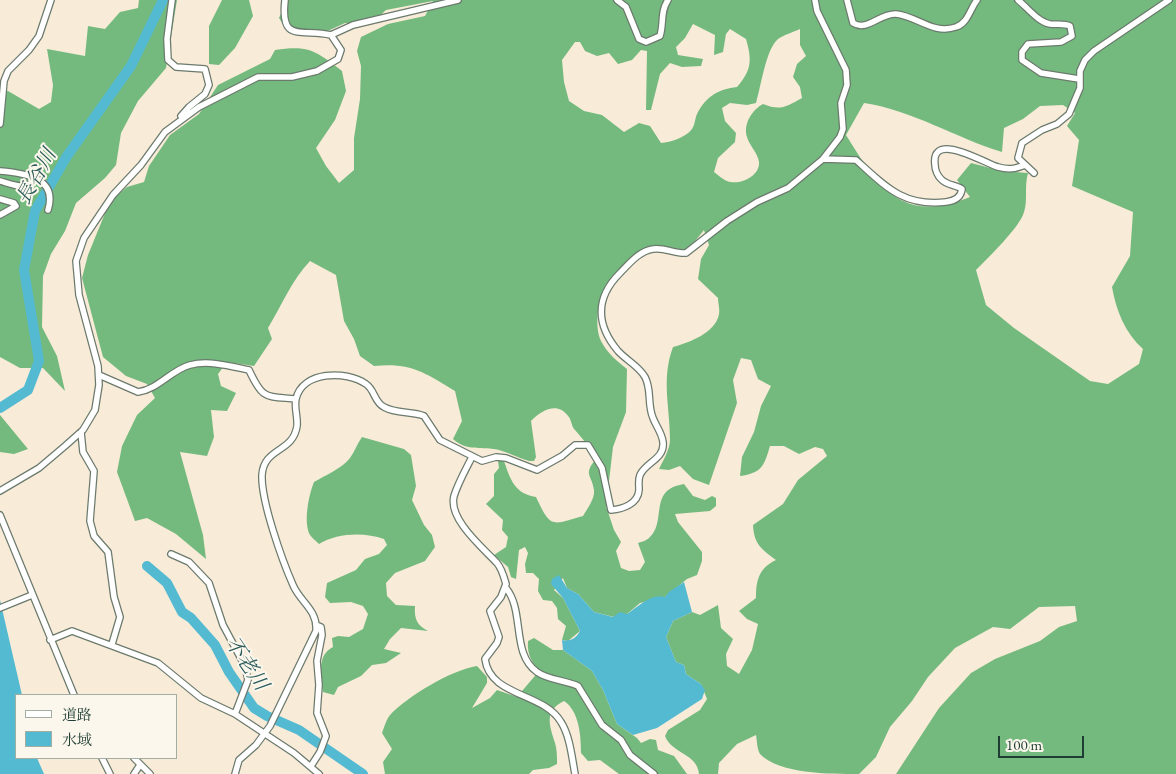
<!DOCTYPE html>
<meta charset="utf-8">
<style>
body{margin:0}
#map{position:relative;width:1176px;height:774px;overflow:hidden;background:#f8ebd8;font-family:"EB Garamond","Noto Serif JP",serif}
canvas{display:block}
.legend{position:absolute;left:15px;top:694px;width:162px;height:65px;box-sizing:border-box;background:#fbf7ec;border:1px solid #a3ada2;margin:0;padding:6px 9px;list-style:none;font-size:15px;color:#1f3d34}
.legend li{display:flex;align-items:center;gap:10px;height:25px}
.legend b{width:25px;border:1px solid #a3ada2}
.scale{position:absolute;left:998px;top:736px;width:86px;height:22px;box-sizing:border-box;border:2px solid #1f3d34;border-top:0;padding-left:6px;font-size:15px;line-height:18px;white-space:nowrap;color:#1f3d34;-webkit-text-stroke:4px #fbf7ec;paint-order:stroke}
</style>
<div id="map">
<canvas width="1176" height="774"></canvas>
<ul class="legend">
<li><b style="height:6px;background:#fff"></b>道路</li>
<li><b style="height:14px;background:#54bad2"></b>水域</li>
</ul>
<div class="scale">100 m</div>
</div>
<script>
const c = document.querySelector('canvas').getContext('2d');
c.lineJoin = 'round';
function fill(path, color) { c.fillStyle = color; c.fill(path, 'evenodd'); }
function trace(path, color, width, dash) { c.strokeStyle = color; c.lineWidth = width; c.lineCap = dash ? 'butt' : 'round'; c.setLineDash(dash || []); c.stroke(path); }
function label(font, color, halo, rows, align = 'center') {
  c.font = font + ' "EB Garamond","Noto Serif JP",serif'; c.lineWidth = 4; c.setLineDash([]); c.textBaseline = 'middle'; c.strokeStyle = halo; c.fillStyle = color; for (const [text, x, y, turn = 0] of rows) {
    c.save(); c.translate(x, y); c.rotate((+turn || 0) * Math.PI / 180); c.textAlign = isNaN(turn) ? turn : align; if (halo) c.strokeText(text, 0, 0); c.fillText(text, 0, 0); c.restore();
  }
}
const forest = new Path2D(`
 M139 0H177L166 68 138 101 121 133 116 165 105 178 76 203 65 231 51 254 43 276 42 327 57 356 65 391 43 368H20L0 357V92L8 91 39 109 51 102 53 85 47 49 85 56 88 26 105 29 120 12 138 8Z
 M222 0H249L253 16 235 48 219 65 209 64V26Z
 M287 0H1176V774H896L939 708 971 673 995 659 1040 641 1059 627 1077 621 1075 606 1039 607 1010 629 993 627 955 648 928 677 912 701 890 727 876 757 859 774C829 774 779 774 760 754 757 749 757 741 756 735L737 744 719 763 718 774H699C697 753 672 754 665 736L668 730 700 710 707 699 701 684 686 674 684 665 676 662 666 637 673 621 692 612 700 615 718 605 721 628 733 639 726 654 727 666 739 674 752 650 758 624 747 619 739 611 756 598C756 580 759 568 776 560 761 549 754 544 753 525L783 504 798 480 827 456 823 449 815 447 799 454 784 446H770C764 466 762 473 740 476L742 457 754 432 761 406 771 386 758 379 751 360 741 358 733 380 737 403 709 485 693 479 680 466 669 470 659 469C663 461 670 449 670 440 670 407 661 379 673 347 688 343 716 333 719 314 720 309 718 303 718 298L698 279 701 259 709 245 704 230 688 250 653 246C637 256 616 269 606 285 598 300 594 326 601 341 607 353 618 362 627 369L626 412 613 447 606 506 614 530 621 542 616 551 621 568 629 571 640 570 645 562 638 543C642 542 647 540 649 538 668 521 647 490 684 484L693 496 705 500 712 496 716 498V506L710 511 675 514 678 522 702 552V561L697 575 687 579 665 597 640 603 627 614 614 617 594 612 578 594 567 588 563 578 554 590 563 598 580 631 568 641 562 640 566 626 558 619 557 608 552 601 543 600 538 591 539 579 533 573H526L525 564 528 553 525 547 519 550 516 579 511 577 508 567 494 555 506 547 508 537 502 530 503 520 486 504 494 496V474L499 468 498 461H504C510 479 515 494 536 497 551 529 552 525 583 516 587 509 595 499 594 490 592 475 583 475 595 460 587 443 586 443 575 430 571 426 572 420 568 416 557 401 541 411 531 421L536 457 534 461H529C519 458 509 453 499 450 483 446 467 452 453 439L462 421 455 391C426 373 410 362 374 366L360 356 354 339 344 321 336 275 310 261C291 281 282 305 268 328L272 339 254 366 227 362 218 374 221 386 236 393 227 411 211 410 214 437 207 456 180 452 203 535 206 559 176 534 147 518 135 521 117 472 122 446 137 415 155 398 147 384 126 376 103 357 82 278 88 255 110 201 127 187 144 182 149 166 170 135 199 114 218 85 270 59 275 50C309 45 316 51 342 71L346 91 335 120 316 148 326 166 339 183 354 170V138L360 99 361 66 357 51 361 37 388 24 425 16 433 1 386 10 371 24 345 23 317 36 289 33 279 18ZM693 24 715 35 714 55 723 52 726 34 730 29 746 39C752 60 752 70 737 87 719 89 706 96 697 114 695 118 695 125 692 129 685 138 671 142 661 143L650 126 639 123 624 132 602 115 584 111 569 101 564 82 562 60 575 42H580L585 51 597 56 609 53 618 64 632 60 641 50 647 51 646 110H651L660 74 670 63 682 67 701 66 703 59 678 55 676 47 685 38ZM800 29V45L806 56 797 64 793 77 800 87 802 98C786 107 780 111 763 104 752 110 743 124 747 137 749 145 758 153 759 162 760 175 743 184 731 182 726 182 719 176 714 172L718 158 735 142 736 133 725 121 722 108 730 103 747 105 756 103C761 86 766 49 778 39 784 35 793 32 800 29ZM864 103C912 110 956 138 1002 152L1004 128 1023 119 1040 106 1063 105 1075 113 1067 126 1079 140 1072 186 1133 212 1130 256 1112 287C1116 310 1125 333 1143 349L1139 364 1108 384 1090 381 1014 328 986 305 976 270C987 259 1021 226 1024 212 1028 200 1024 187 1028 173L1002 171 971 163 957 180 970 197C902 225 879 188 846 135Z
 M0 415 28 449 14 454 0 452Z
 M362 437 404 449 411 455 416 486 412 500 424 525 432 535 435 547 425 561 395 573 386 583 387 596 396 605 415 606C414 619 417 625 428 631L401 628 390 639 384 649 401 653 386 663 372 665 361 676 338 687 334 695 323 692C322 674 316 656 333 647L332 638 338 636 349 637 363 629 368 614 363 606 351 602 330 603 325 597 327 583 356 570 365 559 379 554 387 545 384 539C364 532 337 533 319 544 316 541 312 538 310 535 303 522 309 494 314 482 326 475 341 469 350 458 355 451 357 444 362 437Z
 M534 638 553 650H563L592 671 603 690 617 724 637 738 641 743 650 739 656 740 658 750 674 756 687 774H619L600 760 588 761 581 753C581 735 579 711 564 701 543 711 550 726 555 743 557 749 557 757 557 764L549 768 533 770 529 774H385L383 762 392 749 382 733C384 728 386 720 390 715 408 696 451 670 477 666L487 677V683L472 708 490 698 497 690 517 697 539 671C531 661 527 654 528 641Z`);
const water = new Path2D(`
 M559 575 567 588 578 594 594 612 613 617 620 612 627 614C638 607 651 593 665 597L669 592 684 582 692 612 673 621 666 637 676 662 684 665 686 674 701 684 705 690 702 699 657 728 633 735 617 724 603 690 592 671 563 650 562 640C571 642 576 638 580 631L563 598 551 584 552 579Z
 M0 600 22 695H16V758H37L44 774H0Z`);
const river = new Path2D(`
 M0 408 28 390 39 361 24 270 35 211 67 156 131 66 163 0
 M147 566 167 583 182 612 191 618 215 645 229 672 254 708 267 716 299 730 363 774`);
const minor = new Path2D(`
 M172 0 167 39 168 60 176 67 205 69 209 85 205 94 189 107 181 116
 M617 0 626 7 639 39 646 42 660 36C664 23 660 12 668 0
 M847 0 853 23C867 32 880 13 896 14 917 16 933 35 956 27 968 23 970 9 977 0
 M1018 0C1028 8 1038 22 1050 24 1057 25 1063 23 1070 26L1072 36 1061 42 1028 44 1022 52V60L1041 73 1079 79
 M331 35 353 25 458 0
 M0 124 4 81 8 71 29 50 39 36 51 0
 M823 159 856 160C885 186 903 207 946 202 954 201 961 198 962 189 956 185 946 185 941 179 938 176 935 170 935 165 930 129 988 165 998 167 1009 170 1015 169 1025 165
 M0 171C24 173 58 177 48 210
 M1034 173 1018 158 1022 143 1042 130 1057 124 1069 114 1080 88V71L1085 60 1094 51 1169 0
 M0 181C14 185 28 192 36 177
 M0 199 14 203 16 206 0 215
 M99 375 138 392C159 389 171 370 190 365 209 360 230 366 249 370 263 400 265 396 296 399
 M81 432 83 452 94 471 90 521 94 536 108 552 114 597 120 617 112 644
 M472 457C466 469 458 483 454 496 448 519 483 548 497 563 502 569 504 577 506 584L501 597 490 611 499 637 497 643 485 659C490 697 543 692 561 722 570 736 572 758 575 774
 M0 491 39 468 65 446 83 430 95 410 99 385 98 366 79 295 76 261 84 238 113 195 141 165 165 132 199 107 258 77H292L317 71 338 59 341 50 331 35C301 28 280 44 285 0
 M0 515 74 695
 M171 554 189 562 209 583 223 625 245 666 248 680 235 714
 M506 588C525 611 511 654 537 672 548 680 565 680 578 686L602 725 621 740 630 755 654 774
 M0 608 32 595
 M50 640 72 631 158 663 201 698 235 714 294 753 319 774
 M102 758 110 774
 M134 758 150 774
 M311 766 320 752 326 736 317 713 319 685 317 661 322 635 321 627 316 625
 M134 774 140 765
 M235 774 239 760 256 745 270 726 316 631C318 610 300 602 293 585 282 560 261 501 262 475 264 447 293 453 297 426 298 417 294 408 296 399 302 371 346 370 366 384 375 390 374 402 384 407 396 414 412 411 424 416L440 440 482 461 496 457 506 458 537 470 562 456 575 445H588L602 468 611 510C623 509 638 504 639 490 639 484 638 480 640 475 646 462 665 459 663 442 662 433 656 426 653 418 647 404 652 390 645 377 639 366 626 360 618 351 596 325 595 298 620 273 629 264 639 251 653 249 664 247 675 254 686 253L727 221 757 202 788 188 823 159 840 137 843 129 841 103 847 85 846 70 817 11 815 0`);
const waterNames = [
 ["長谷川",37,177,-61],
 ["不老川",246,664,56]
];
fill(forest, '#74ba7e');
fill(water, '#54bad2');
trace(river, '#54bad2', 10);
trace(minor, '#6b7a6d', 8);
trace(minor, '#fff', 5.5);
label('italic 20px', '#2c5c5c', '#fbf7ec', waterNames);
</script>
